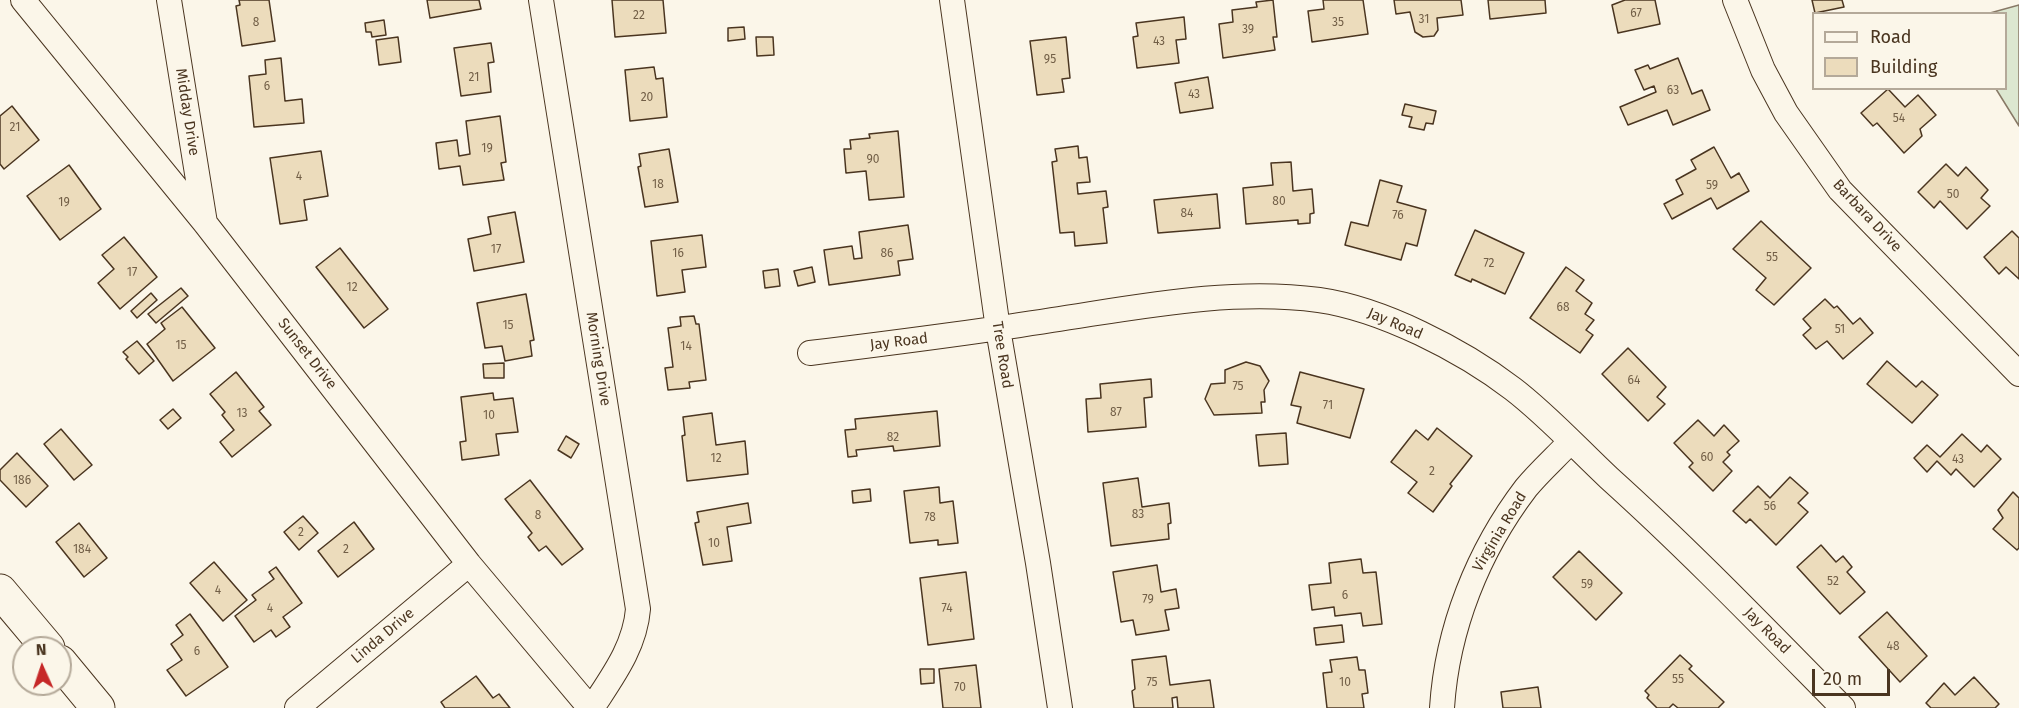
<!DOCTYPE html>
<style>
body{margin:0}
#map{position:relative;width:2019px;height:708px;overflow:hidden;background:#fbf6e9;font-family:"Fira Sans",sans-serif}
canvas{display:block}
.legend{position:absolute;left:1812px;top:12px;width:195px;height:78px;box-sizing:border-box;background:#fbf6e9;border:2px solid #b4a999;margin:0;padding:8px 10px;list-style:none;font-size:18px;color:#4a3520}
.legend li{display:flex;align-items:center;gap:12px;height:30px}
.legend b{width:30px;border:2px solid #b4a999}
.north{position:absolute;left:12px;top:636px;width:60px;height:60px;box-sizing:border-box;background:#fbf6e9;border:2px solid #b4a999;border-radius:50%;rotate:357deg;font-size:16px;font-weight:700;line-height:24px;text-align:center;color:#4a3520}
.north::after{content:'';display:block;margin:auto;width:21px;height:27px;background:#c62828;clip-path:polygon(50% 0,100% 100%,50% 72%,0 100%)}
.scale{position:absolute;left:1812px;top:669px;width:78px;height:27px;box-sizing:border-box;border:3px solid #4a3520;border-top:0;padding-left:8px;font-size:18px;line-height:21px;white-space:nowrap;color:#4a3520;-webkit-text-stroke:4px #fbf6e9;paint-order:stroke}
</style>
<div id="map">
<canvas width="2019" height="708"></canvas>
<ul class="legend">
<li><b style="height:8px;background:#fbf6e9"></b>Road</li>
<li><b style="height:16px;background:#ecdcbc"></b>Building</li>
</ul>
<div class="north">N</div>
<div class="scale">20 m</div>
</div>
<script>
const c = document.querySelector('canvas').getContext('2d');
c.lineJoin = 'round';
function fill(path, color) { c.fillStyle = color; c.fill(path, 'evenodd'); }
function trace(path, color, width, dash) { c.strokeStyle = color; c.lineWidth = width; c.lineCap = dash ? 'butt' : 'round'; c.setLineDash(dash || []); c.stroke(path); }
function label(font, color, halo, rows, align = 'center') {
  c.font = font + ' "Fira Sans",sans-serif'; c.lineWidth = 4.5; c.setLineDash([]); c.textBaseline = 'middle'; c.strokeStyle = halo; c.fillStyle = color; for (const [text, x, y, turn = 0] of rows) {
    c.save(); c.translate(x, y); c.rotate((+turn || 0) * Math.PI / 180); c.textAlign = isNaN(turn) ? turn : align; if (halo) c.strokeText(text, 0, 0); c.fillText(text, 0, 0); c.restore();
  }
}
const green = new Path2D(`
 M2019 5V126L1996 89 2006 88V14L1990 13Z`);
const building = new Path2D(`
 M239 0H269L275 41 242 46 236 6 240 5Z
 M427 0H479L481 9 430 18Z
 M612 0H663L666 33 615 37Z
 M1273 0 1277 37H1273L1275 50 1223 58 1219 24 1233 22 1232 10 1257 7 1256 2Z
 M1323 0H1363L1368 34 1312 42 1308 11 1324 9Z
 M1394 0H1461L1463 15 1437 18 1438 30 1434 36 1423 37 1415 32 1410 12 1396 14Z
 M1488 0H1545L1546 13 1490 19Z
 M1625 0H1655L1660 24 1618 33 1612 5Z
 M1812 0H1842L1844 7 1815 13Z
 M1184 17 1186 39 1176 40 1179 63 1137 68 1133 37 1138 36 1136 23Z
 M384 20 386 35 372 37 371 32H366L365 23Z
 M744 27 745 39 728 41V28Z
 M398 37 401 62 379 65 376 40Z
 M756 37H773L774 55 757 56Z
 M1066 37 1070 78 1062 79 1064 92 1037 95 1030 41Z
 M491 43 494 62 488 63 491 92 461 96 454 48Z
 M281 58 285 101 302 99 304 123 254 127 249 76 266 74 265 60Z
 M1678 58 1692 94 1702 90 1710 110 1673 125 1667 110 1628 125 1620 107 1656 92 1654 86 1644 90 1635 70 1648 65 1650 69Z
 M654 67 656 79 663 78 667 117 630 121 625 70Z
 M1208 77 1213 108 1180 113 1175 83Z
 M1888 89 1905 107 1918 95 1936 115 1920 129 1922 136 1904 153 1877 123 1873 126 1861 113Z
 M1405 104 1436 111 1433 124 1426 123 1424 130 1409 127 1412 117 1402 115Z
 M12 106 39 140 4 169 0 164V116Z
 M500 116 506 162 501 163 504 180 463 185 460 166 439 169 436 143 457 140 459 156 470 154 466 121Z
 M898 131 904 197 869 200 866 171 846 173 844 149H851L850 140 870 138 869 134Z
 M1078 146 1079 158 1087 157 1090 182 1077 183 1078 194 1106 191 1108 207 1103 208 1107 243 1075 246 1074 232 1060 233 1052 162 1057 161 1055 149Z
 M1714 147 1731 178 1739 173 1749 191 1717 209 1711 198 1672 219 1664 204 1683 194 1676 180 1696 169 1691 160Z
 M669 149 678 202 645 207 638 167 641 166 639 154Z
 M321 151 328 196 304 200 307 220 280 224 270 158Z
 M1291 162 1293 191 1312 189 1314 213 1310 214V223L1298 224V220L1246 224 1243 188 1273 185 1271 163Z
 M1946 164 1958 176 1966 167 1988 190 1981 198 1990 206 1967 229 1940 201 1934 208 1918 192Z
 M69 165 101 209 60 240 27 196Z
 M1380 180 1402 186 1397 202 1426 210 1417 246 1406 243 1401 260 1345 245 1351 222 1368 226Z
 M1217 194 1220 228 1158 233 1154 200Z
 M515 212 524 262 474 271 468 239 491 234 488 217Z
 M1761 221 1811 268 1774 305 1756 290 1766 278 1733 249Z
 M908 225 913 259 898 261 900 275 829 285 824 250 852 246 854 259 862 258 859 232Z
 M1475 230 1524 253 1505 294 1472 279 1471 282 1455 275Z
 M2012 231 2019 238V279L2006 267 1999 274 1984 257Z
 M702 235 706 267 682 270 685 292 657 296 651 241Z
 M124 237 157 277 120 309 98 283 114 269 102 255Z
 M340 248 388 309 364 328 316 267Z
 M812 267 815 282 798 286 794 271Z
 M1566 267 1584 280 1576 291 1592 303 1585 314 1594 320 1586 330 1593 335 1580 353 1530 318Z
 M778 269 780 286 765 288 763 271Z
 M181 288 188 296 156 323 148 314Z
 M151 293 157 300 137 318 131 311Z
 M526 294 534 340 530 341 532 356 505 361 502 346 485 348 477 303Z
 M1825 299 1834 308 1837 306 1853 324 1860 318 1873 333 1843 359 1827 341 1816 349 1803 335 1811 328 1803 319Z
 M182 307 215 348 173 381 147 344 165 329 161 323Z
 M694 316 696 324H699L706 380 689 382 690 388 668 390 665 368 673 367 668 328 681 326 680 317Z
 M137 341 154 361 139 374 126 359 128 357 123 352Z
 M1628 348 1666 387 1657 397 1665 404 1648 421 1602 374Z
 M1887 361 1916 387 1922 381 1938 395 1912 423 1867 384Z
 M1246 362 1260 366 1269 381 1264 390 1265 402H1261L1262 413 1214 415 1205 399 1211 384 1225 383V370Z
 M504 363V378H484L483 364Z
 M236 372 264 407 259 411 271 425 232 457 220 442 234 430 222 415 225 412 210 394Z
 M1300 372 1364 389 1350 438 1297 423 1301 407 1291 405Z
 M1151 379 1152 397 1144 398 1146 427 1088 432 1086 399 1101 398 1100 384Z
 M493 393 494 400 513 398 518 432 496 434 499 455 462 460 460 442 466 441 461 397Z
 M173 409 181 418 168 429 160 420Z
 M937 411 940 446 894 451 893 446 856 450 857 456 848 457 845 430 856 429 855 419Z
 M712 413 716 445 745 441 748 474 687 481 682 436 685 435 683 417Z
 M1698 420 1714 436 1724 425 1739 441 1727 452 1730 455 1723 462 1732 471 1713 491 1689 467 1693 463 1674 443Z
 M1437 428 1472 456 1450 484 1452 486 1433 512 1408 493 1417 482 1391 462 1416 430 1428 440Z
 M61 429 92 465 74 480 44 444Z
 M1286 433 1288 464 1259 466 1256 435Z
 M1962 434 1981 452 1987 445 2001 459 1974 487 1956 469 1951 475 1937 461 1927 472 1914 458 1927 445 1940 457Z
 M566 436 579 444 571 458 558 450Z
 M17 453 48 486 26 507 0 480V470Z
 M1790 477 1808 493 1798 503 1808 512 1776 545 1750 519 1746 523 1733 511 1758 486 1770 498Z
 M1138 478 1142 507 1169 503 1171 523 1168 524 1169 539 1111 546 1103 483Z
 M530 480 583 549 562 565 546 546 539 551 528 537 532 533 505 499Z
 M939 487 940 503 953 501 958 543 938 545V540L910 543 904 491Z
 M870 489 871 501 853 503 852 491Z
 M2013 492 2019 498V548L2017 550 1993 529 2003 518 1998 510Z
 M748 503 751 523 727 527 732 561 703 565 695 523 699 522 697 512Z
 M303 516 318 533 299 550 284 532Z
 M354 522 374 549 338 577 318 551Z
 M79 523 107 558 84 577 56 542Z
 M1821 545 1836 562 1843 556 1852 567 1847 572 1865 592 1840 614 1797 567Z
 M1579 551 1622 593 1596 620 1553 577Z
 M1361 559 1363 573 1376 572 1382 624 1363 626 1361 613 1335 616 1334 607 1312 610 1309 585 1331 583 1329 563Z
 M214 562 247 600 223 621 190 583Z
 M1157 565 1161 592 1176 589 1179 608 1165 610 1169 630 1136 635 1133 620 1121 622 1113 572Z
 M276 567 302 603 283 617 290 627 276 637 271 630 254 642 235 616 256 600 252 595 274 579 269 572Z
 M966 572 974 639 928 645 920 578Z
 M1887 612 1927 656 1900 682 1859 637Z
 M190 614 228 667 186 696 167 670 182 660 171 644 183 635 176 625Z
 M1342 625 1344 642 1316 645 1314 628Z
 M1680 655 1692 666 1689 669 1724 702 1718 708H1678L1673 704 1669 708H1657L1647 698 1649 695 1645 691Z
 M1166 656 1170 685 1210 680 1214 708H1178L1177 697 1172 698 1173 708H1134L1132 691 1135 689 1132 660Z
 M1357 657 1359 670H1365L1368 693 1362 694 1364 708H1327L1323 673 1332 672 1330 660Z
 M976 665 981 708H943L939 669Z
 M920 669H934V683L921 684Z
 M476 676 493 698 499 694 510 708H445L441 702Z
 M1974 677 1999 704 1995 708H1931L1926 703 1944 683 1955 695Z
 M1538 687 1541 708H1503L1501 692Z`);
const street = new Path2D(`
 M23 0 205 223 469 564 590 708
 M169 0 205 223
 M541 0 638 609C635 647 612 677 592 708
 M952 0 998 329 1038 563 1060 708
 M1735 0 1763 70 1786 113 1840 190 2019 374
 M810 353C891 343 972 333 1052 320 1139 307 1231 288 1319 300 1382 309 1462 350 1513 389 1547 415 1577 448 1609 478 1690 551 1766 630 1843 708
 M297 708 469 564
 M1442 708C1447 629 1478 551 1526 488 1539 472 1556 457 1570 442`);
const secondary = new Path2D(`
 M0 591 48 648
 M60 662 98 708`);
const numberNames = [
 ["67",1636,14],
 ["22",639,16],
 ["31",1424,20],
 ["8",256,23],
 ["35",1338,23],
 ["39",1248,30],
 ["43",1159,42],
 ["95",1050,60],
 ["21",474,78],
 ["6",267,87],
 ["63",1673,91],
 ["43",1194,95],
 ["20",647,98],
 ["54",1899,119],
 ["21",15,128],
 ["19",487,149],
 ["90",873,160],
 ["4",299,177],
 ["18",658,185],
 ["59",1712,186],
 ["50",1953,195],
 ["80",1279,202],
 ["19",64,203],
 ["84",1187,214],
 ["76",1398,216],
 ["17",496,250],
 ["16",678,254],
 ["86",887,254],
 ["55",1772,258],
 ["72",1489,264],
 ["17",132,273],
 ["12",352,288],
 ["68",1563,308],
 ["15",508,326],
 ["51",1840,330],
 ["15",181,346],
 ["14",686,347],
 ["64",1634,381],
 ["75",1238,387],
 ["71",1328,406],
 ["87",1116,413],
 ["13",242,414],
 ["10",489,416],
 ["82",893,438],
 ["60",1707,458],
 ["12",716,459],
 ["43",1958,460],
 ["2",1432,472],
 ["186",22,481],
 ["56",1770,507],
 ["83",1138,515],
 ["8",538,516],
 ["78",930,518],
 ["2",301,533],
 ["10",714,544],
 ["184",82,550],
 ["2",346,550],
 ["52",1833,582],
 ["59",1587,585],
 ["4",218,591],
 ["6",1345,596],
 ["79",1148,600],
 ["4",270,609],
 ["74",947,609],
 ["48",1893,647],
 ["6",197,652],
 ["55",1678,680],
 ["75",1152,683],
 ["10",1345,683],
 ["70",960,688]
];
const streetNames = [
 ["Midday Drive",187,112,81],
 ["Barbara Drive",1867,216,47],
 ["Jay Road",1395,324,23],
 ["Jay Road",899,342,-7],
 ["Sunset Drive",307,354,52],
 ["Tree Road",1002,355,81],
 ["Morning Drive",598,359,81],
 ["Virginia Road",1500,532,-59],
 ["Jay Road",1767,631,45],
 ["Linda Drive",383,636,-40]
];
fill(green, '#dce7d0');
trace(green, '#887966', 1.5);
fill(building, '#ecdcbc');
trace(building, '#4a3520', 1.5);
trace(street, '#4a3520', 26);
trace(secondary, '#4a3520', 35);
trace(street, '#fbf6e9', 24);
trace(secondary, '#fbf6e9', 33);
label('12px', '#725f47', null, numberNames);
label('15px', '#4a3520', '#fbf6e9', streetNames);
</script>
